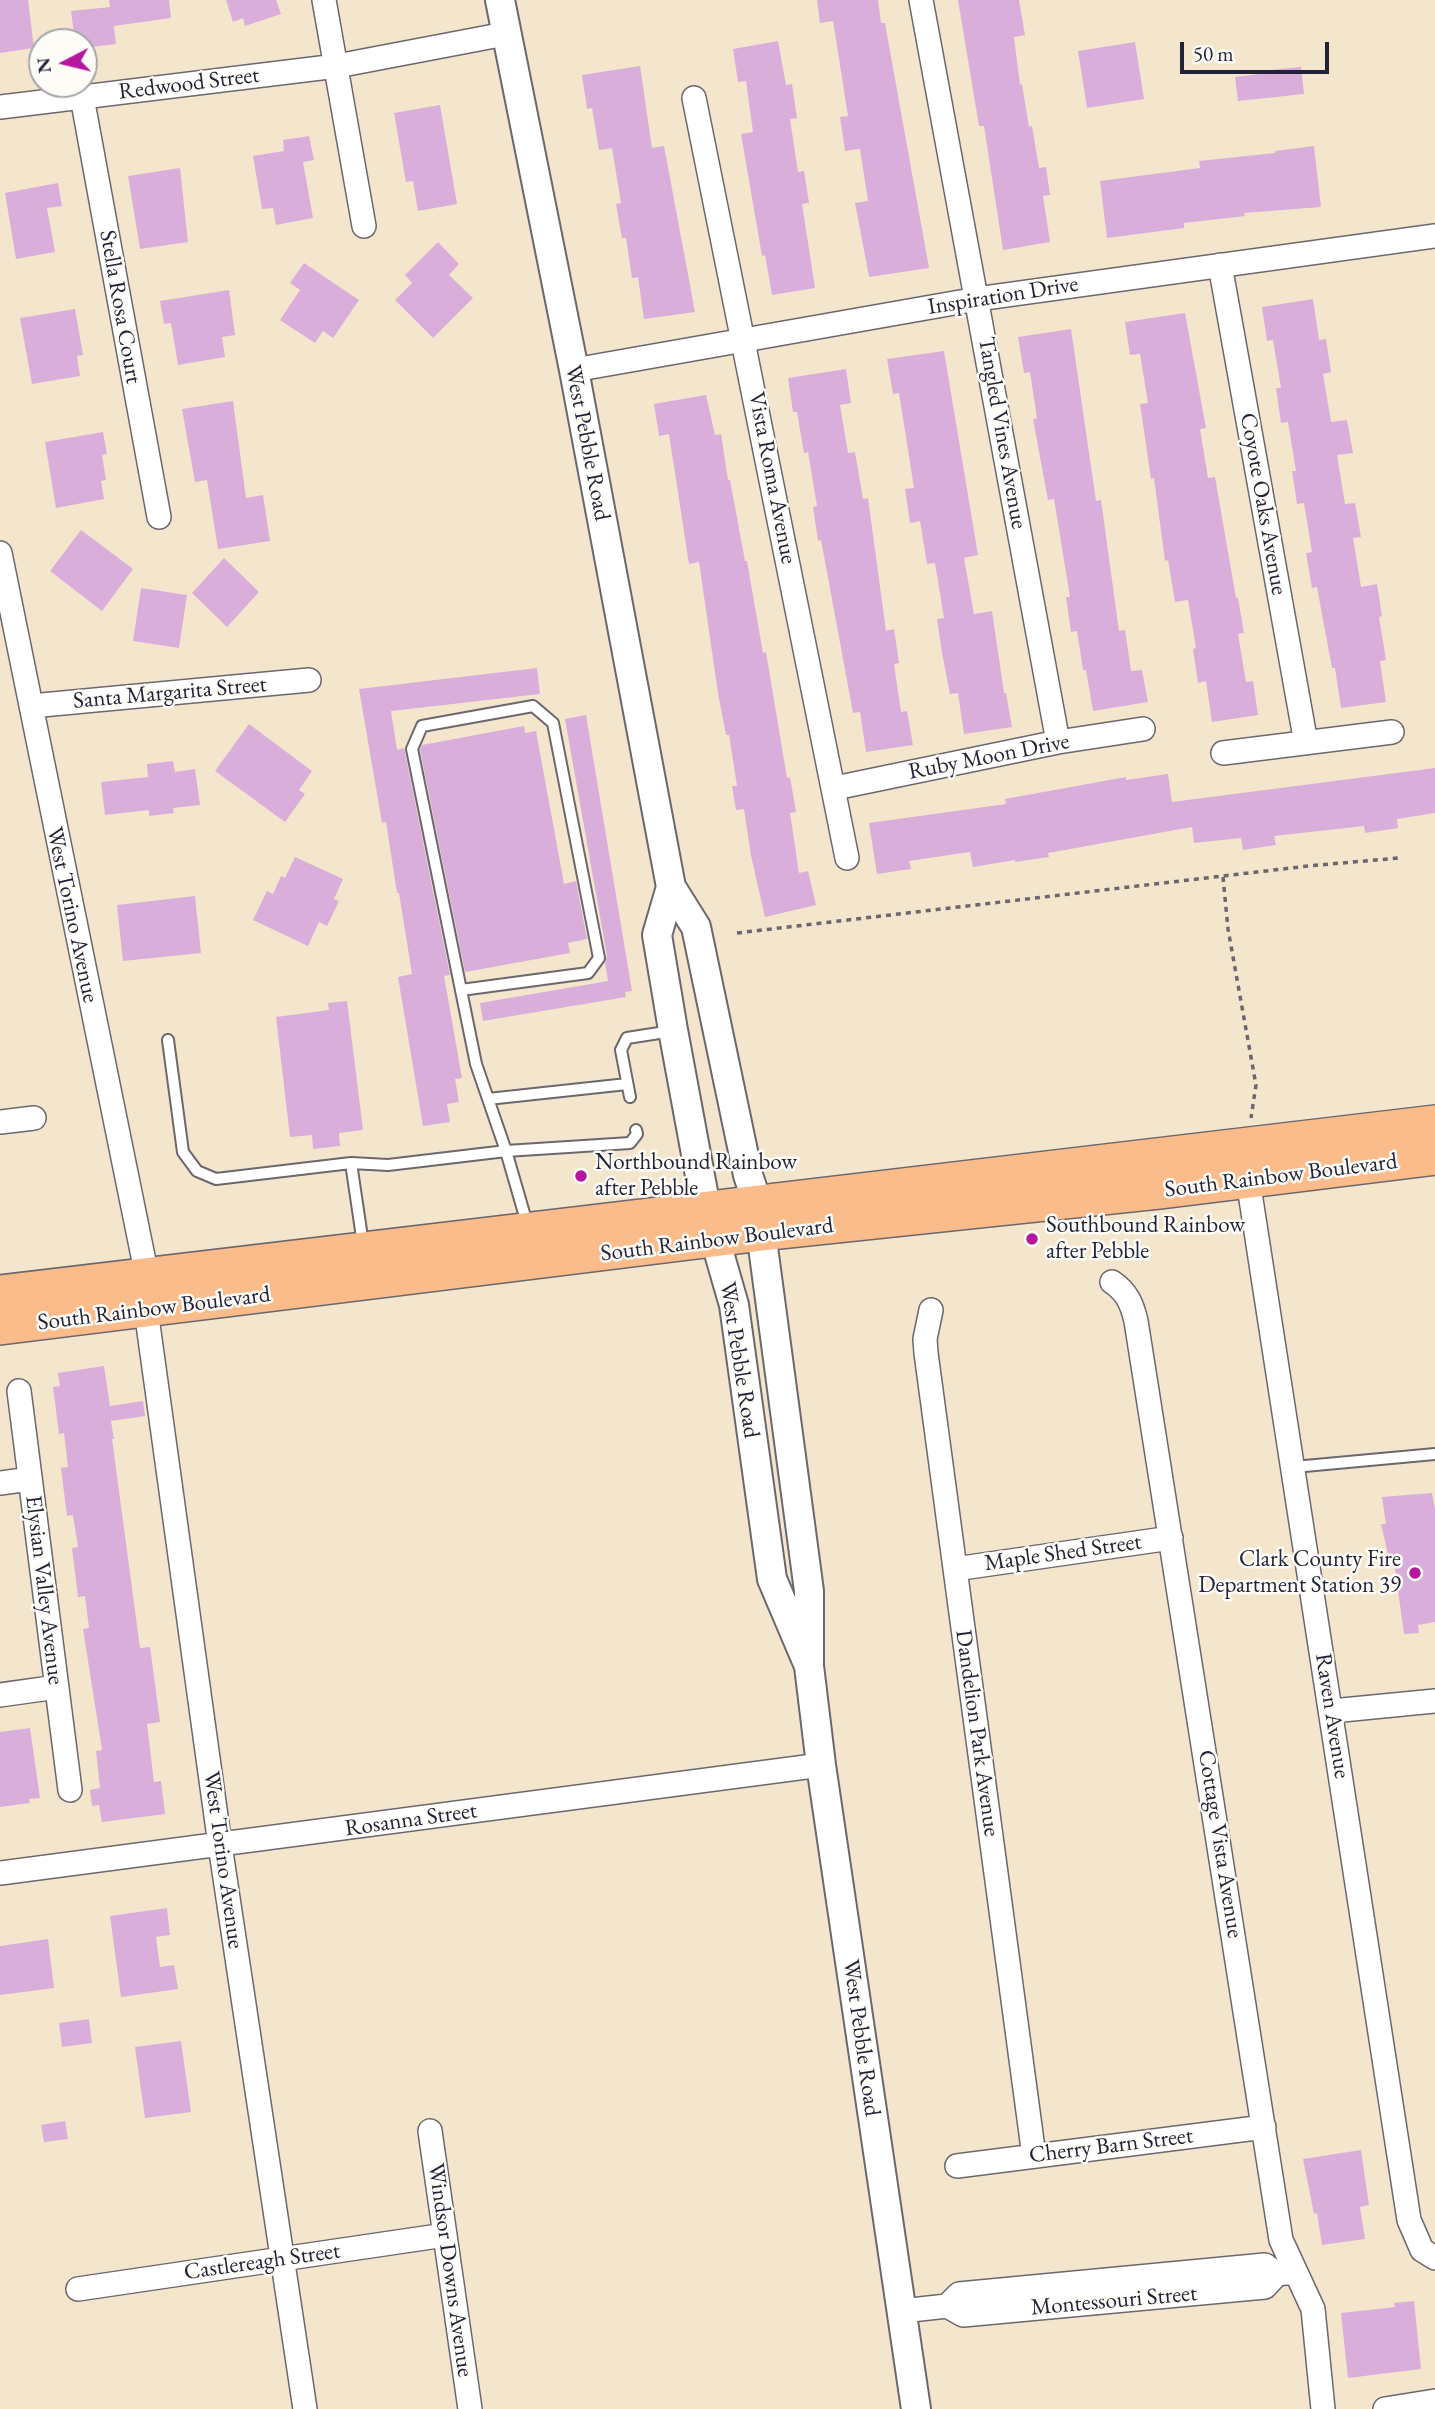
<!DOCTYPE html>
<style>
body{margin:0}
#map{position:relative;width:1435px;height:2409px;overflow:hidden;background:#f4e6cd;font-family:"EB Garamond",serif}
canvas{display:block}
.north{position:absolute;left:28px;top:28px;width:70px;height:70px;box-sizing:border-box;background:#fdfcf7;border:2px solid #a5a5ac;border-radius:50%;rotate:263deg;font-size:19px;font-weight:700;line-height:28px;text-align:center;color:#22223b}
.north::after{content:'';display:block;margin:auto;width:24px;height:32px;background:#b5179e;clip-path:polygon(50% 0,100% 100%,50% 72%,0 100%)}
.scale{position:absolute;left:1180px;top:42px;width:149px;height:32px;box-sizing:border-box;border:4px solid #22223b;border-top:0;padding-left:9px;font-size:21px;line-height:24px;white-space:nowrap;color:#22223b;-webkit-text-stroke:5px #fdfcf7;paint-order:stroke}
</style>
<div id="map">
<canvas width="1435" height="2409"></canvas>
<div class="north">N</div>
<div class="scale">50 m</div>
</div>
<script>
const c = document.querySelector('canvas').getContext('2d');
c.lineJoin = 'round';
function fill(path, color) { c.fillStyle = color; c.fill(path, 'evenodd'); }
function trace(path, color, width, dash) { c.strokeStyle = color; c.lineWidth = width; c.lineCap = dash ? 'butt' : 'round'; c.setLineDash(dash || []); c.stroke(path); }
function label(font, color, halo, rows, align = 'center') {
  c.font = font + ' "EB Garamond",serif'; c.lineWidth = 5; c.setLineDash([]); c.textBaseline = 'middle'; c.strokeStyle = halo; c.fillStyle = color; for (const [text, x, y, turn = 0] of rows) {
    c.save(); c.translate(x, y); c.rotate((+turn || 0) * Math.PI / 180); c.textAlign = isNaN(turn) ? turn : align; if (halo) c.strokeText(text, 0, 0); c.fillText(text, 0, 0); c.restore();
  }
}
const building = new Path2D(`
 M0 0H28L34 48 0 53Z
 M109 0H169L171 18 114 26 116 44 84 48V42H75L71 11 110 7Z
 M226 0H276L281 14 245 26 243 18 233 22Z
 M817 0H878L881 23H885L929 268 869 277 855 203 868 201 860 149 845 151 840 117 848 116 833 21 820 23Z
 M958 0H1019L1025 35 1014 37 1020 85 1022 84 1029 127 1032 126 1039 168 1046 167 1050 195 1043 196 1050 242 1003 250 984 126H979Z
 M778 41 786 85 792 84 797 118 790 119 798 172 804 171 809 203 802 204 815 288 772 295 765 255 762 256 741 134 753 132 746 81 738 82 733 49Z
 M1135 42 1144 99 1087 108 1078 51Z
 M640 66 652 148 664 146 695 312 644 319 638 277 632 278 626 238H622L616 204 621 203 612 148 599 150 592 108 587 109 582 75Z
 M1301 67 1304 94 1238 101 1235 77 1259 74V71Z
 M440 105 457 204 418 211 413 181 406 182 394 113Z
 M309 136 314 160 303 162 313 218 276 225 273 208 262 209 253 156 284 151 283 140Z
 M1314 146 1321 207 1244 213 1245 216 1184 223V228L1107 238 1100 181 1200 168 1199 161 1275 153V151Z
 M180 168 188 242 140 249 128 176Z
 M58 183 62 206 47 208 55 252 16 259 5 193Z
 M438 242 459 264 449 275 473 298 433 338 395 300 412 283 405 275Z
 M304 263 359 300 333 338 323 331 315 343 280 320 300 290 290 283Z
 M229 290 235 335 222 337 225 357 178 365 171 323 164 324 160 301Z
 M1313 299 1319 340 1326 339 1331 372 1323 374 1331 422 1347 420 1353 453 1337 455 1345 504 1355 503 1361 537 1353 538 1361 587 1377 584 1382 616 1379 617 1386 660 1380 661 1386 702 1341 708 1335 668H1332L1317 587 1312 588 1306 553 1312 552 1304 503 1297 504 1292 471H1296L1288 422 1281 423 1276 388H1281L1273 340 1267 341 1262 307Z
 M75 309 83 355 77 356 80 376 32 384 20 318Z
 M1185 313 1206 428 1200 429 1208 478 1215 477 1236 598H1238L1244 633 1238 634 1246 682 1253 681 1258 715 1212 722 1206 681 1198 683 1193 649 1196 648 1188 600 1175 602 1168 560 1165 561 1154 478 1151 479 1140 404 1148 403 1140 354 1130 355 1125 322Z
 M1071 329 1096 501 1101 500 1119 631 1125 630 1131 671 1142 670 1148 702 1093 711 1086 670H1083L1077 631 1071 632 1066 597H1070L1054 499 1048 500 1033 419 1037 418 1030 372 1024 373 1018 337Z
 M944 351 978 555 964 558 974 614 992 611 1004 693H1006L1012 727 964 734 958 693 950 694 942 653 937 619 944 618 935 563 927 564 920 521 910 523 905 489 914 488 899 393 893 394 887 359Z
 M846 369 851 403 840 405 848 453 855 452 863 499 868 498 886 631 894 629 899 663 894 664 901 712 907 711 913 745 866 752 860 712 853 713 821 540 818 541 813 507 817 506 808 452 804 453 797 412H793L788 378Z
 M706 395 715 435 721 434 728 480H730L745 561H747L763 653 766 652 787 778 790 777 796 812 790 813 799 873 808 871 816 905 765 917 751 856 744 809 736 810 732 786H737L729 735H726L718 693 699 562 689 564 669 434 659 436 654 404Z
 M233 401 246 498 263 495 270 541 218 549 207 480 195 482 182 409Z
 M103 432 107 454 102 455 106 480 101 481 104 499 56 508 45 442Z
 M81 530 133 569 102 611 50 571Z
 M224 558 259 592 227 627 192 593Z
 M141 588 187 595 179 648 133 641Z
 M537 668 540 694 391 711 397 750 404 748 450 975 444 976 462 1078 455 1079 459 1102 447 1104 450 1122 423 1126 398 977 412 974 399 893H397L386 822 382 823 359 689Z
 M586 715 632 991 625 992 626 997 483 1021 480 1003 608 981 605 963 607 956 565 719Z
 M249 724 312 771 299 790 305 794 285 822 215 771Z
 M524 726 525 733 536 731 564 884 576 881 587 939 568 943 570 953 465 972 420 750 422 745Z
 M173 761 175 772 195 769 200 805 173 808 174 813 149 816V810L105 815 101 782 148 777 147 764Z
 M1435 768V813L1397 819 1398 828 1365 833 1364 826 1274 836 1276 845 1243 850 1241 838 1194 843 1192 827 1048 853 1049 857 1015 862V860L973 867 970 852 909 861 911 869 877 874 869 823 1006 804 1005 799 1126 777V780L1168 774 1172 802Z
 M295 857 343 879 334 899 339 901 327 926 319 922 308 946 253 920 267 891 273 894 281 876 285 878Z
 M195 896 201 953 123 961 117 905Z
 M347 1001 363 1130 339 1133 340 1146 313 1149 312 1135 290 1137 276 1017 329 1010 328 1003Z
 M104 1366 110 1406 143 1401 145 1416 111 1421 114 1439H112L140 1648 150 1647 153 1669 160 1722 147 1724 154 1782 161 1781 165 1814 102 1822 99 1805 92 1806 90 1790 100 1788 96 1751 102 1750 83 1629 89 1628 85 1596 78 1597 72 1548 78 1547 73 1515 67 1516 61 1468 68 1467 64 1433 59 1434 53 1387 60 1386 58 1373Z
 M1432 1493 1435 1509V1622L1418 1625 1419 1633 1404 1634 1393 1554H1388L1381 1524H1386L1382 1497Z
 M30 1728 40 1798 29 1799 30 1803 0 1807V1732Z
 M167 1908 170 1935 156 1937 160 1967 174 1965 178 1989 121 1997 110 1916Z
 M48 1939 54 1988 0 1995V1946Z
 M89 2019 92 2043 62 2047 59 2023Z
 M181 2041 191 2112 145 2118 135 2047Z
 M65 2121 68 2139 44 2142 41 2125Z
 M1361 2150 1369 2205 1360 2207 1365 2239 1322 2245 1317 2213 1314 2214 1303 2159Z
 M1414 2301 1421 2369 1348 2378 1341 2313 1395 2307 1394 2303Z`);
const path = new Path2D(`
 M1223 877 1228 929 1256 1085 1251 1118
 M737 933 1308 866 1399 858`);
const service = new Path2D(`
 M461 990 588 973 599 958 553 723 533 706 422 726 412 749 476 1064 506 1151 630 1143 637 1134 636 1130
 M168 1040 183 1152 197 1171 216 1179 351 1163 363 1244
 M630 1097 621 1050 627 1038 672 1031
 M488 1099 627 1084
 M351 1163 388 1165 506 1151 528 1227
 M1294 1467 1435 1454`);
const minor = new Path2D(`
 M324 0 364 226
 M921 0 1058 742
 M82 97 159 517
 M694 98 847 858
 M0 107 337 66 505 34
 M1220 265 1306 743
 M574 370 977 299 1435 236
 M0 553 147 1276
 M31 706 309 680
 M1223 753 1392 732
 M835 788 1058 742 1143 729
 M0 1122 34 1118
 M1248 1180 1409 2220 1422 2250 1435 2258
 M1112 1282C1127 1292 1132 1304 1136 1321L1281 2240 1313 2309 1323 2409
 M146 1310 220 1845 305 2409
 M931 1310 925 1339 926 1353 1034 2156
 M19 1391 70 1790
 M0 1483 30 1479
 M955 1569 1171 1538
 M0 1695 57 1687
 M1332 1711 1435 1701
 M0 1873 821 1765
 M430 2131 470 2409
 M957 2166 1264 2127
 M78 2289 445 2235
 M947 2306 959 2294 1265 2265 1277 2274
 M902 2311 947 2306 963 2315 1265 2287 1277 2274 1294 2272
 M1385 2409 1435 2401`);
const tertiary = new Path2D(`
 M500 0 574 370 671 887
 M809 1666 772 1579 734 1305 706 1208 673 1030 657 935 671 887 696 927 748 1175 757 1202 809 1591V1666L821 1765 916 2409`);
const primary = new Path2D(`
 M0 1293 1435 1123
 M0 1327 762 1233 1159 1191 1435 1157`);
const markers = [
 [581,1176,7,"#b5179e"],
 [1032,1239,7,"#b5179e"],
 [1415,1573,7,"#b5179e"]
];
const streetNames = [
 ["Redwood Street",189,84,-7],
 ["Inspiration Drive",1003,296,-9],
 ["Stella Rosa Court",120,307,80],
 ["Tangled Vines Avenue",1002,433,80],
 ["West Pebble Road",587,443,79],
 ["Vista Roma Avenue",772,478,79],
 ["Coyote Oaks Avenue",1263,504,80],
 ["Santa Margarita Street",170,693,-5],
 ["Ruby Moon Drive",989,757,-11],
 ["West Torino Avenue",72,915,78],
 ["South Rainbow Boulevard",1281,1176,-7],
 ["South Rainbow Boulevard",717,1240,-7],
 ["South Rainbow Boulevard",154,1309,-7],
 ["West Pebble Road",739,1360,81],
 ["Maple Shed Street",1063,1553,-8],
 ["Elysian Valley Avenue",44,1590,83],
 ["Raven Avenue",1332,1716,81],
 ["Dandelion Park Avenue",977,1733,82],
 ["Rosanna Street",411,1820,-8],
 ["Cottage Vista Avenue",1220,1844,81],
 ["West Torino Avenue",223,1860,82],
 ["West Pebble Road",861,2038,82],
 ["Cherry Barn Street",1111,2146,-7],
 ["Castlereagh Street",262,2262,-8],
 ["Windsor Downs Avenue",450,2270,82],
 ["Montessouri Street",1114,2301,-5]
];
const poiNames = [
 ["Northbound Rainbow",595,1163],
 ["after Pebble",595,1189],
 ["Southbound Rainbow",1046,1226],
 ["after Pebble",1046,1252],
 ["Clark County Fire",1401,1560,"right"],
 ["Department Station 39",1401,1586,"right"]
];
fill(building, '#daaedb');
trace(service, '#6c676e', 14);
trace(minor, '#6c676e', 26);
trace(tertiary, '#6c676e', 32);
trace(primary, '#6c676e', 38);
trace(path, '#6c676e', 3.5, [5, 5]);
trace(service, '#fff', 10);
trace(minor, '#fff', 23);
trace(tertiary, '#fff', 28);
trace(primary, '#fabc8b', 35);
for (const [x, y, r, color] of markers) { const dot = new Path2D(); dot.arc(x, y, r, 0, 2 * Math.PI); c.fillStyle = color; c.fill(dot); trace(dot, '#fdfcf7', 2.5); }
label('23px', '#22223b', '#fdfcf7', streetNames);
label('23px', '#22223b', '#fdfcf7', poiNames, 'left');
</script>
